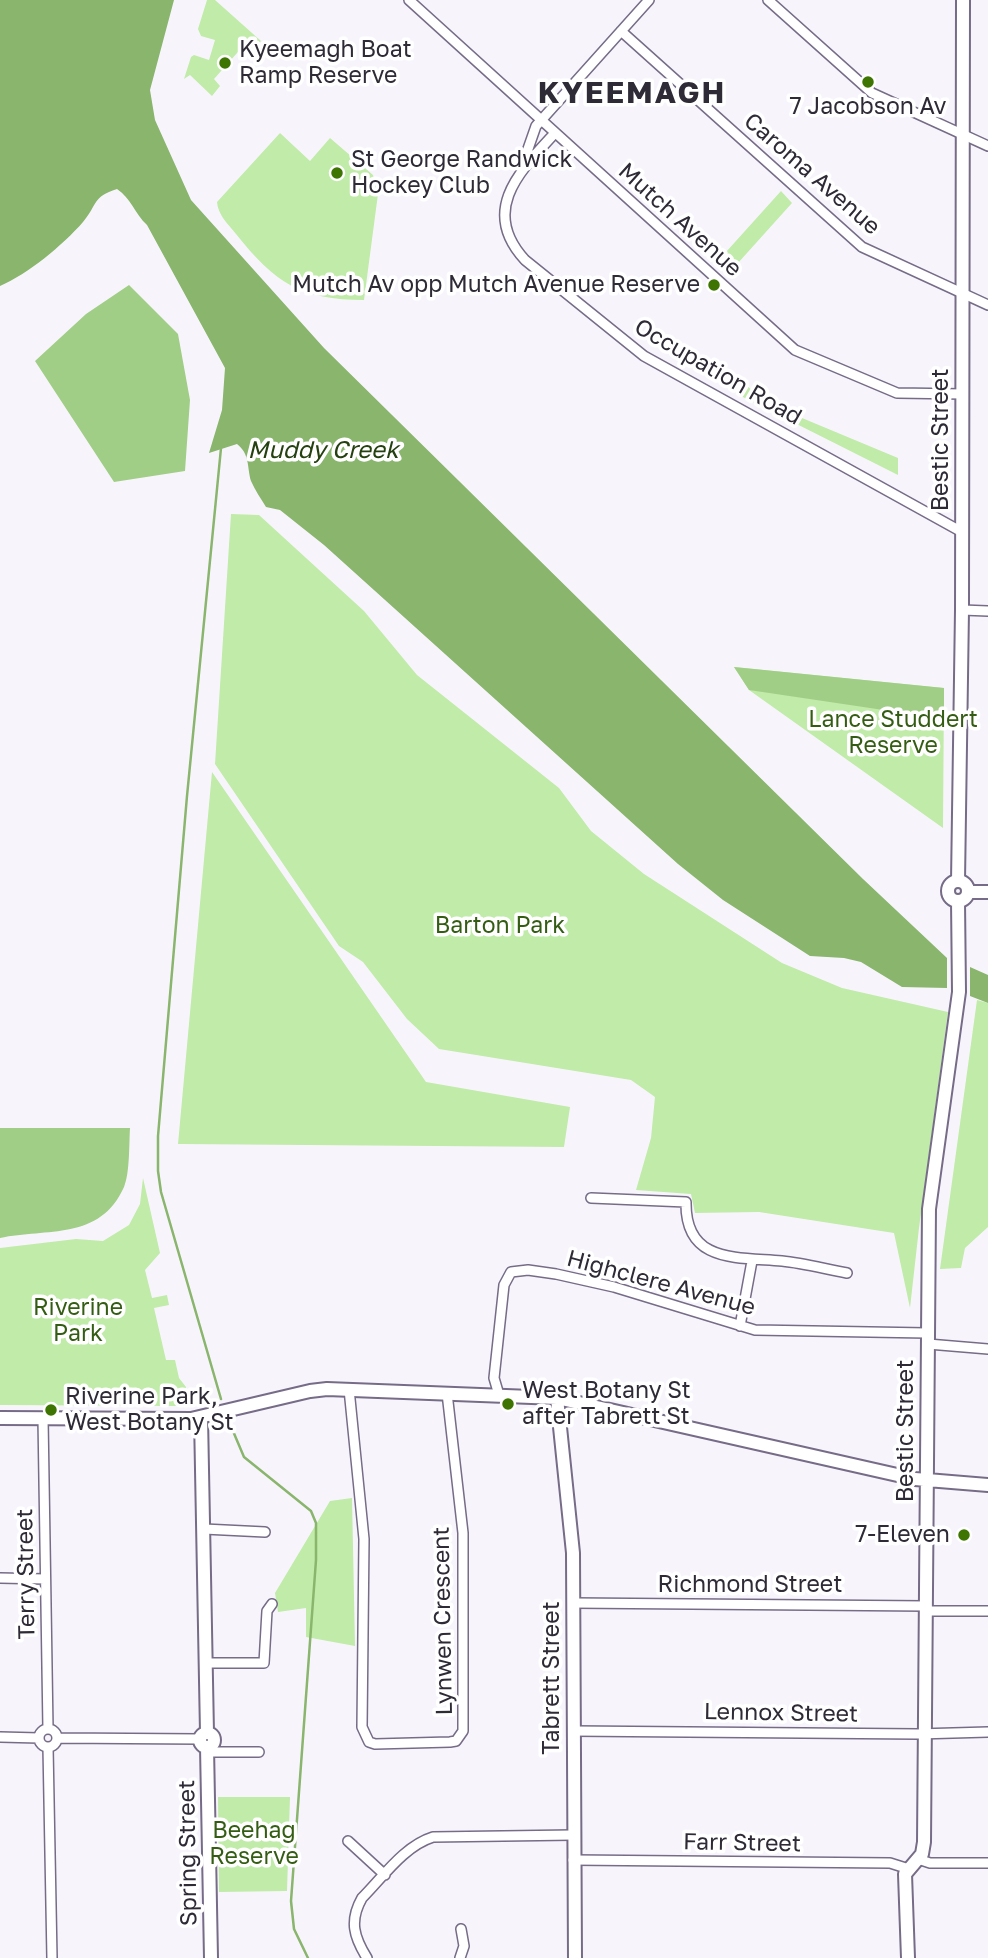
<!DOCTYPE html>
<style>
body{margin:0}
canvas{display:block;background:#f7f5fb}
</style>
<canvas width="988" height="1958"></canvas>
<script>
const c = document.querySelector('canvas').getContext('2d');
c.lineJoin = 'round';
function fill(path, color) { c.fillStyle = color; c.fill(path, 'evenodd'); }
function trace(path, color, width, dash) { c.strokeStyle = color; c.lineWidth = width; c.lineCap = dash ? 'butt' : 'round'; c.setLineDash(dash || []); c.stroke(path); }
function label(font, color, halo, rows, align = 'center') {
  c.font = font + ' "Golos Text",sans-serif'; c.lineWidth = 7; c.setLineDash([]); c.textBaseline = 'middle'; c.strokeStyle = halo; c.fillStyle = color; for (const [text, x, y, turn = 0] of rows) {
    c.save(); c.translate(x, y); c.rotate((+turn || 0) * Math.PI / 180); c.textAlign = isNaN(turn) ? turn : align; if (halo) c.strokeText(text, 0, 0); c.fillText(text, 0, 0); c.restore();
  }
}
const green = new Path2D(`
 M207 0H215L261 41 252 50 245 44 214 79 220 86 212 96 190 75 184 79 191 57 194 55 209 60 215 40 201 36 198 29Z
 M280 133 310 161 330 138 373 175 378 194 364 300C301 300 275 283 236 234 228 224 218 215 217 202Z
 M781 191 792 203 729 273 717 262Z
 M744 383 766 403 898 458V475L735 393Z
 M231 514 259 515 364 611 417 675 559 788 591 831 644 874 782 963 842 988 948 1012 919 1228 910 1308 894 1233 759 1212 695 1213 691 1194 636 1190 651 1138 655 1097 631 1080 439 1049 407 1019 363 962 339 946 215 764Z
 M734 667 944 688 943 828 749 690Z
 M212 772 426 1082 570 1107 564 1147 178 1144Z
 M977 1000 988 1003V1227L965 1248 961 1268 940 1269Z
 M143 1178 160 1253 145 1270 152 1298 167 1295 169 1305 154 1308 166 1360H175L179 1378 186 1387 180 1406 0 1405V1248L76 1239 103 1241 129 1225 140 1204Z
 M352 1498 355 1646 306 1637V1608L278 1612 275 1593 330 1501Z
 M218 1797H290L287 1891 219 1892Z`);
const forest = new Path2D(`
 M129 285 178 334 190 400 185 471 114 482 35 361 86 314Z
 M734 667 944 688V719L749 690Z
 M0 1128H130C129 1144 130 1173 124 1187 100 1241 47 1228 0 1238Z`);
const water = new Path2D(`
 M0 0H174L150 90 155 120 191 200 324 348 863 879 947 958V988L902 987 861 962 844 958 810 956 723 900 678 864 324 545 280 510 266 507C261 499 255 490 251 481 247 467 250 454 237 444L209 453 222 410 225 368 147 225C135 214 131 198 117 189 92 197 98 204 83 222 63 245 28 274 0 286Z
 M970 967 988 975V1003L970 996Z`);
const stream = new Path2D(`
 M221 448 187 796 158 1136V1171L161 1192 221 1399
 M230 1424 244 1457 311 1511 316 1523V1560L291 1901 294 1929 308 1958`);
const street = new Path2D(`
 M409 0 795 350 897 393 963 394
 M768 0 872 93 988 146
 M621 31 862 247 988 305
 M555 133C521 170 479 210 525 260L644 356 962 532
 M522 166 536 126 649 0
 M962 610 988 611
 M591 1198 686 1202C685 1263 736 1257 782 1261 803 1263 825 1269 847 1273
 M740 1326 752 1261
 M928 1344 988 1349
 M349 1389 364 1539 362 1727 369 1742 375 1744 450 1742 456 1741 463 1731V1533L447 1393
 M499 1395 494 1378 504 1285 511 1272 528 1270 556 1274 614 1287 755 1330 927 1333
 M43 1418 48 1729
 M204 1529 265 1532
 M0 1578 45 1579
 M573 1603 926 1606
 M926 1611H988
 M206 1663H264L267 1611 272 1604
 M39 1738a9 9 0 1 1 18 0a9 9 0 1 1-18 0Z
 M573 1731 918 1734 988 1732
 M0 1737 39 1738
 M57 1738 200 1739
 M48 1747 52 1958
 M207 1752H259
 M348 1841 385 1875
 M918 1859 930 1863H988
 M573 1860 890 1863 909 1869
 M367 1958C354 1937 349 1921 362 1898 383 1877 404 1846 433 1837L573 1835
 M460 1958 464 1946 461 1929`);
const secondary = new Path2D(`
 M958 881 962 610 963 0
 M948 891a10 10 0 1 1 20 0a10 10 0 1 1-20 0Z
 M968 892H988
 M557 1398 573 1553 575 1958
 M201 1417 207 1733
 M0 1418 191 1419 310 1391 327 1389 557 1398 915 1479 988 1485
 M200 1740a7 7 0 1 1 14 0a7 7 0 1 1-14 0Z
 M207 1747 211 1958
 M908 1958 905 1874 922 1854 924 1842 929 1209 959 992 958 901`);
const markers = [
 [225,63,7,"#3e7502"],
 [868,82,7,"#3e7502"],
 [337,173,7,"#3e7502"],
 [714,285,7,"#3e7502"],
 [508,1404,7,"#3e7502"],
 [51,1410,7,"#3e7502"],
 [964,1535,7,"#3e7502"]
];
const poiNames = [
 ["Kyeemagh Boat",239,50],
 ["Ramp Reserve",239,76],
 ["7 Jacobson Av",868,107,"center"],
 ["St George Randwick",351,160],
 ["Hockey Club",351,186],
 ["Mutch Av opp Mutch Avenue Reserve",700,285,"right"],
 ["West Botany St",522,1391],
 ["after Tabrett St",522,1417],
 ["Riverine Park,",65,1397],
 ["West Botany St",65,1423],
 ["7-Eleven",950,1535,"right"]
];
const streetNames = [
 ["Caroma Avenue",812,174,41],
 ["Mutch Avenue",680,220,42],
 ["Occupation Road",718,372,30],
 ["Bestic Street",941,440,-90],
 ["Highclere Avenue",661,1283,15],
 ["Bestic Street",906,1431,-90],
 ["Terry Street",26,1574,-91],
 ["Richmond Street",750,1585],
 ["Lynwen Crescent",443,1621,-91],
 ["Tabrett Street",552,1678,-90],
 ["Lennox Street",781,1713,1],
 ["Farr Street",742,1843,1],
 ["Spring Street",188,1853,-91]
];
const parkNames = [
 ["Lance Studdert",893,720],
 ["Reserve",893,746],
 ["Barton Park",500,926],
 ["Riverine",78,1308],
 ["Park",78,1334],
 ["Beehag",254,1831],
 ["Reserve",254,1857]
];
const waterNames = [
 ["Muddy Creek",323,450]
];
const districtNames = [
 ["KYEEMAGH",632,93]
];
fill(green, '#c1eba9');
fill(forest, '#a1ce86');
fill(water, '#89b56d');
trace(stream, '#89b56d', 2.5);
trace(street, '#766c88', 12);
trace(secondary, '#766c88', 16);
trace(street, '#fff', 9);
trace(secondary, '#fff', 12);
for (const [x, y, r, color] of markers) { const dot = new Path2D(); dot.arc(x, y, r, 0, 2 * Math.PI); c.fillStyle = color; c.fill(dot); trace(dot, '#fff', 2.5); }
label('23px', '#2e2a36', '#fff', poiNames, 'left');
label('23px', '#2e2a36', '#fff', streetNames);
label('23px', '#345d13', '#fff', parkNames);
label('italic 24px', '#25410f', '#fff', waterNames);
c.letterSpacing = '2px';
label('bold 30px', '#2e2a36', '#fff', districtNames);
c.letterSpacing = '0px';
</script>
